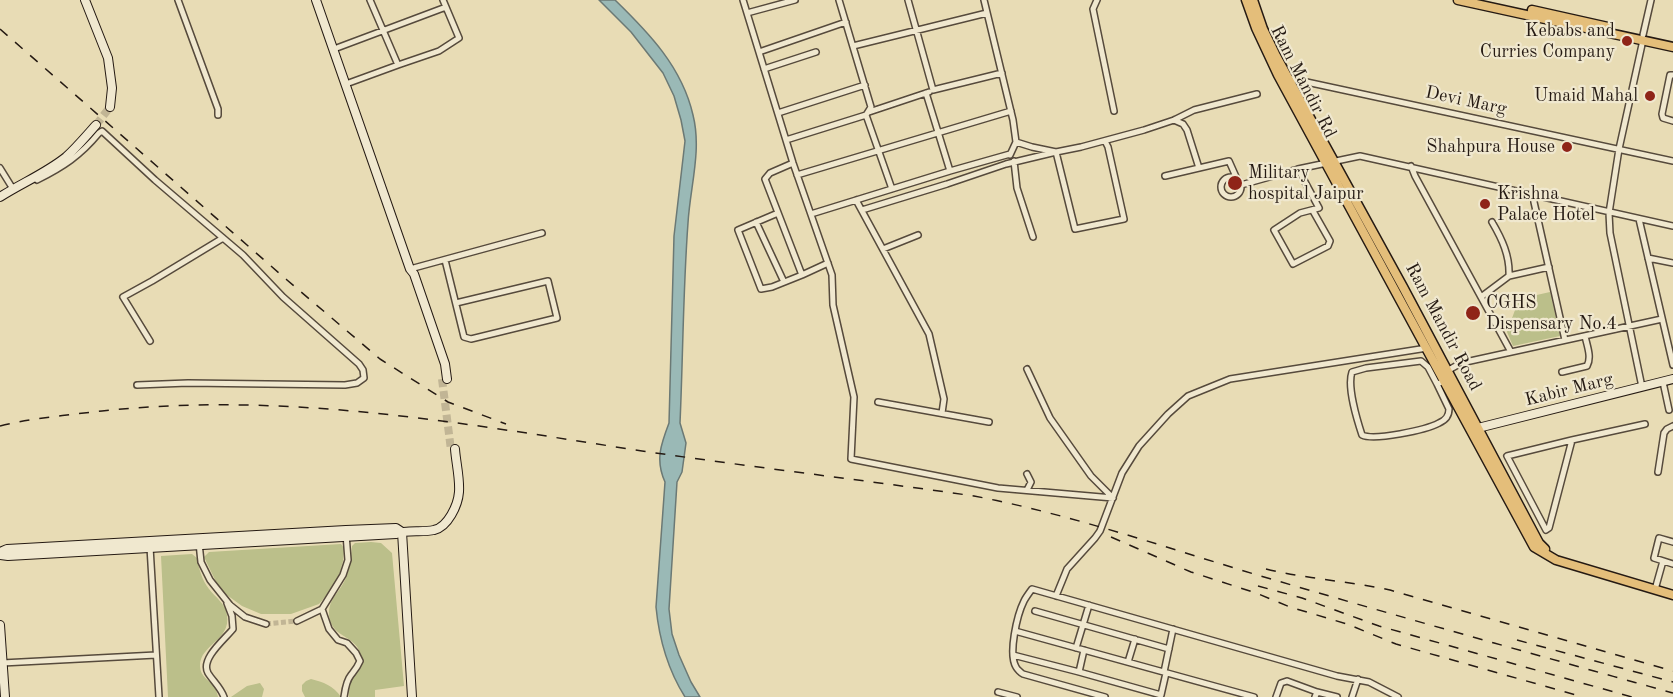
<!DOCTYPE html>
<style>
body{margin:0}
canvas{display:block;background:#e8dcb5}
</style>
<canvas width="1673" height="697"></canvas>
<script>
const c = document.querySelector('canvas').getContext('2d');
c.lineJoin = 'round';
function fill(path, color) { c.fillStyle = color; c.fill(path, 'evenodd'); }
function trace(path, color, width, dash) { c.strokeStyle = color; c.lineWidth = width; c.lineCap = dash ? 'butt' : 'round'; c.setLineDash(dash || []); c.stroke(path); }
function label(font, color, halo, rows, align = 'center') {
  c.font = font + ' "Old Standard TT",serif'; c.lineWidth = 4.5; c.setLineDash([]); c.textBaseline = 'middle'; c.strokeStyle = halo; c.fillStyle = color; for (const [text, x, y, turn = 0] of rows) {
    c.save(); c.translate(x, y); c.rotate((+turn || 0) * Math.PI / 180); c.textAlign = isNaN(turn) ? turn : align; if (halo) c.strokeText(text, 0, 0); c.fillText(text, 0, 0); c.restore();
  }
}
const green = new Path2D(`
 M1550 292 1560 336 1513 346 1507 332 1519 299Z
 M371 542 381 543 392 553 404 686 375 690V697H349C349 694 348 691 348 688 351 674 364 670 360 653 355 634 328 638 329 611 330 598 339 592 344 582 350 571 351 558 352 546L355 543Z
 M341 544 344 548 343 561 337 583 319 604 291 614H261L242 606 220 590 204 557 209 552Z
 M192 554 197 558C199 569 202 580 209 589 215 597 226 604 227 615 231 641 200 644 200 666 200 677 210 680 215 688 216 689 218 696 218 697H168L161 556Z
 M311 679C323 682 334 686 341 697H305L302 691V685L306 681Z
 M260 683 264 689 262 697H231L247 686Z`);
const water = new Path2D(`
 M599 0H615C649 33 682 67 693 115 702 151 690 187 688 223 683 290 683 357 680 423L686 443 682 472 677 482 669 609 672 634 679 655 691 682 700 697H685C668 670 659 638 656 607L665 482C655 460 661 444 669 423L674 236 685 141 681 120 674 96 663 73 631 32Z`);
const streetTunnel = new Path2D(`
 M266 624 297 621`);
const secondaryTunnel = new Path2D(`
 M96 125 110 107
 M442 379 451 450`);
const street = new Path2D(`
 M178 0 218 109V115
 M743 0 793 163 832 275 833 305 854 397 851 459 998 488 1113 498
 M908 0 933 90 1002 73
 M984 0 1013 120 1016 142 1010 155
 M1097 0 1093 9 1114 111
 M747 13 795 0
 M1643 35 1651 0
 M853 46 987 13
 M334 49 446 7
 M759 52 846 22
 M398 65 439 51 459 38 443 0
 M764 69 816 52
 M1673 75H1670L1662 114 1663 118 1673 121
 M1288 78 1673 161
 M346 84 398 65 370 0
 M926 93 950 171
 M869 112 929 92
 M778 113 865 85
 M866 115 892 189
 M1174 120 1183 124 1187 130 1199 168
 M786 140 866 115 871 107 839 0
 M1016 142 1032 147 1056 152 1081 147 1144 130 1174 120 1194 110 1257 94
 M1014 161 1017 188 1033 237
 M793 163 770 173 765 179 802 275 828 263
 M1411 166 1415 176 1511 352
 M0 168 13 189
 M1298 169 1360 156 1673 226
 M797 175 1011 111
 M1165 176 1229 161 1237 179
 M1221 187a10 10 0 1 1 20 0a10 10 0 1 1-20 0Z
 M37 180C63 167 80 156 99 133L102 131 155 180 243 255 283 297 359 364 363 370 364 378 357 383 345 385 188 383 137 385
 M1241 185 1298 169 1319 208 1300 213 1274 230 1293 264 1328 246 1330 241 1313 211
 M1534 195V202L1565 340
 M856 200 929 334 944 399 942 413
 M862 210 947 184 1006 164 1056 152 1075 229 1124 219 1108 147 1105 141
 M778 213 738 230 761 289 772 287 802 275
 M811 214 950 171 1010 154
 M1639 219 1673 365
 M756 222 784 282
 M883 249 918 235
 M1648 258 1673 263
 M445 260 464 337 471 339 557 318 548 281 456 303
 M410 269 542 233
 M1509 276 1549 267
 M1481 297 1509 276C1510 256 1502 239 1492 222
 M150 341 123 297 152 281 223 238
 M1027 369 1050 418 1091 476 1113 498
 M1447 371 1461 363 1662 319
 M1562 372 1587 366C1592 357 1587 346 1585 336
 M1663 382 1669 410
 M1437 384 1449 409C1449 416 1446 420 1439 423 1426 430 1374 441 1362 435 1357 420 1347 386 1352 372L1366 368 1421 361 1428 367 1437 384 1445 381
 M1642 387 1610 233 1609 213 1619 149 1643 40
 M878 402 989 422
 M1572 440 1549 528 1546 530 1507 456 1572 440 1645 424
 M1658 472 1664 433 1667 429 1673 426
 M1027 474 1031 482 1027 490
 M1673 542 1659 538 1654 558 1673 564
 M199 543 201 562 210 580 230 605 245 617 266 624
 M150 547 159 697
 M1656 586 1663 561
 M1056 596 1067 569 1095 538 1100 531 1122 473 1139 446 1168 414 1188 396 1230 379 1427 348
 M322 609 329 629 338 640 347 643 356 653 360 661C357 668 355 670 351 675 346 681 345 690 344 697
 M1035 611 1169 649
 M297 621 322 609 343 575 348 560 346 534
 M1015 631 1254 697
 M1076 648 1089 605
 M1084 650 1079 672 1161 695 1166 673
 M1013 655 1079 672
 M1128 662 1135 639
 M2 663 156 655
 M1164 672 1173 629
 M998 692 1017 697
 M1317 692 1337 697
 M224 697C221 688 213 681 208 673 200 659 225 639 233 629L232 616 227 603
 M1105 697 1023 674C1021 673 1017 669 1016 667 1008 654 1017 615 1024 601 1026 597 1029 593 1032 589L1337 676 1369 682 1398 697
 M1276 697 1281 683 1287 681 1317 692 1315 697
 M1352 697 1358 679`);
const secondary = new Path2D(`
 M85 0 108 58 112 88 110 107
 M316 0 410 269 414 274 445 364 447 379
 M0 197C22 183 46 173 66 157 77 147 86 136 96 125
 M1474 429 1673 379
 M402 532 412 697
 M0 552 7 549 346 530 396 528 402 532
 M0 555 8 556 396 534C407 529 422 533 434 530 448 527 458 505 459 492 460 478 456 463 455 449
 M0 625 5 697`);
const primary = new Path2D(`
 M1246 0 1256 28 1278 75 1534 547 1556 560 1673 595
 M1253 0 1263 29 1276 56 1403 287 1539 543 1545 549
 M1458 0 1673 47
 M1532 10 1608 27`);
const rail = new Path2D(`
 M0 29 287 280 380 359 448 402 506 424
 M0 426C33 418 68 415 102 411 286 391 461 423 642 451 752 467 863 480 974 496 1069 514 1161 546 1254 574 1393 615 1533 654 1673 693
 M1111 537 1191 572 1256 593 1290 607 1347 624 1396 644 1583 697
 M1266 569C1307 579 1348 581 1390 590L1673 671
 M1258 586 1302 598 1379 626 1632 697
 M1517 640 1673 682`);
const markers = [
 [1627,41,6,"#8f2418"],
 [1650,96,6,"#8f2418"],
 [1567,147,6,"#8f2418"],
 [1235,183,8,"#8f2418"],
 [1485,204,6,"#8f2418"],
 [1473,313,8,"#8f2418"]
];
const poiNames = [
 ["Kebabs and",1615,31],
 ["Curries Company",1615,52],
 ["Umaid Mahal",1638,96],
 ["Shahpura House",1555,147],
 ["Military",1248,173,"left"],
 ["hospital Jaipur",1248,194,"left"],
 ["Krishna",1497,194,"left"],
 ["Palace Hotel",1497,215,"left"],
 ["CGHS",1486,303,"left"],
 ["Dispensary No.4",1486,324,"left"]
];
const streetNames = [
 ["Ram Mandir Rd",1303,82,63],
 ["Devi Marg",1466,101,12],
 ["Ram Mandir Road",1443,327,62],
 ["Kabir Marg",1569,390,-14]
];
fill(green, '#bbbf8a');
fill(water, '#9ab9b6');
trace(water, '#6b7975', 1.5);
trace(streetTunnel, '#c1b595', 5, [5, 2.5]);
trace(secondaryTunnel, '#c1b595', 8, [8, 4]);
trace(street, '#564a3c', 8);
trace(secondary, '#251a13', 10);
trace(primary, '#251a13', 11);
trace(street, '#f0e8cf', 5);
trace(secondary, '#f0e8cf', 8);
trace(primary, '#e4be7a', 8);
trace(rail, '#251a13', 1.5, [10, 10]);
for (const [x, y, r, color] of markers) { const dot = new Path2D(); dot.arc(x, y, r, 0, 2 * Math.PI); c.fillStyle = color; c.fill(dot); trace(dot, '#f0e8cf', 2); }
label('18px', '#251a13', '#f0e8cf', poiNames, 'right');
label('18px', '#251a13', '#f0e8cf', streetNames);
</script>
